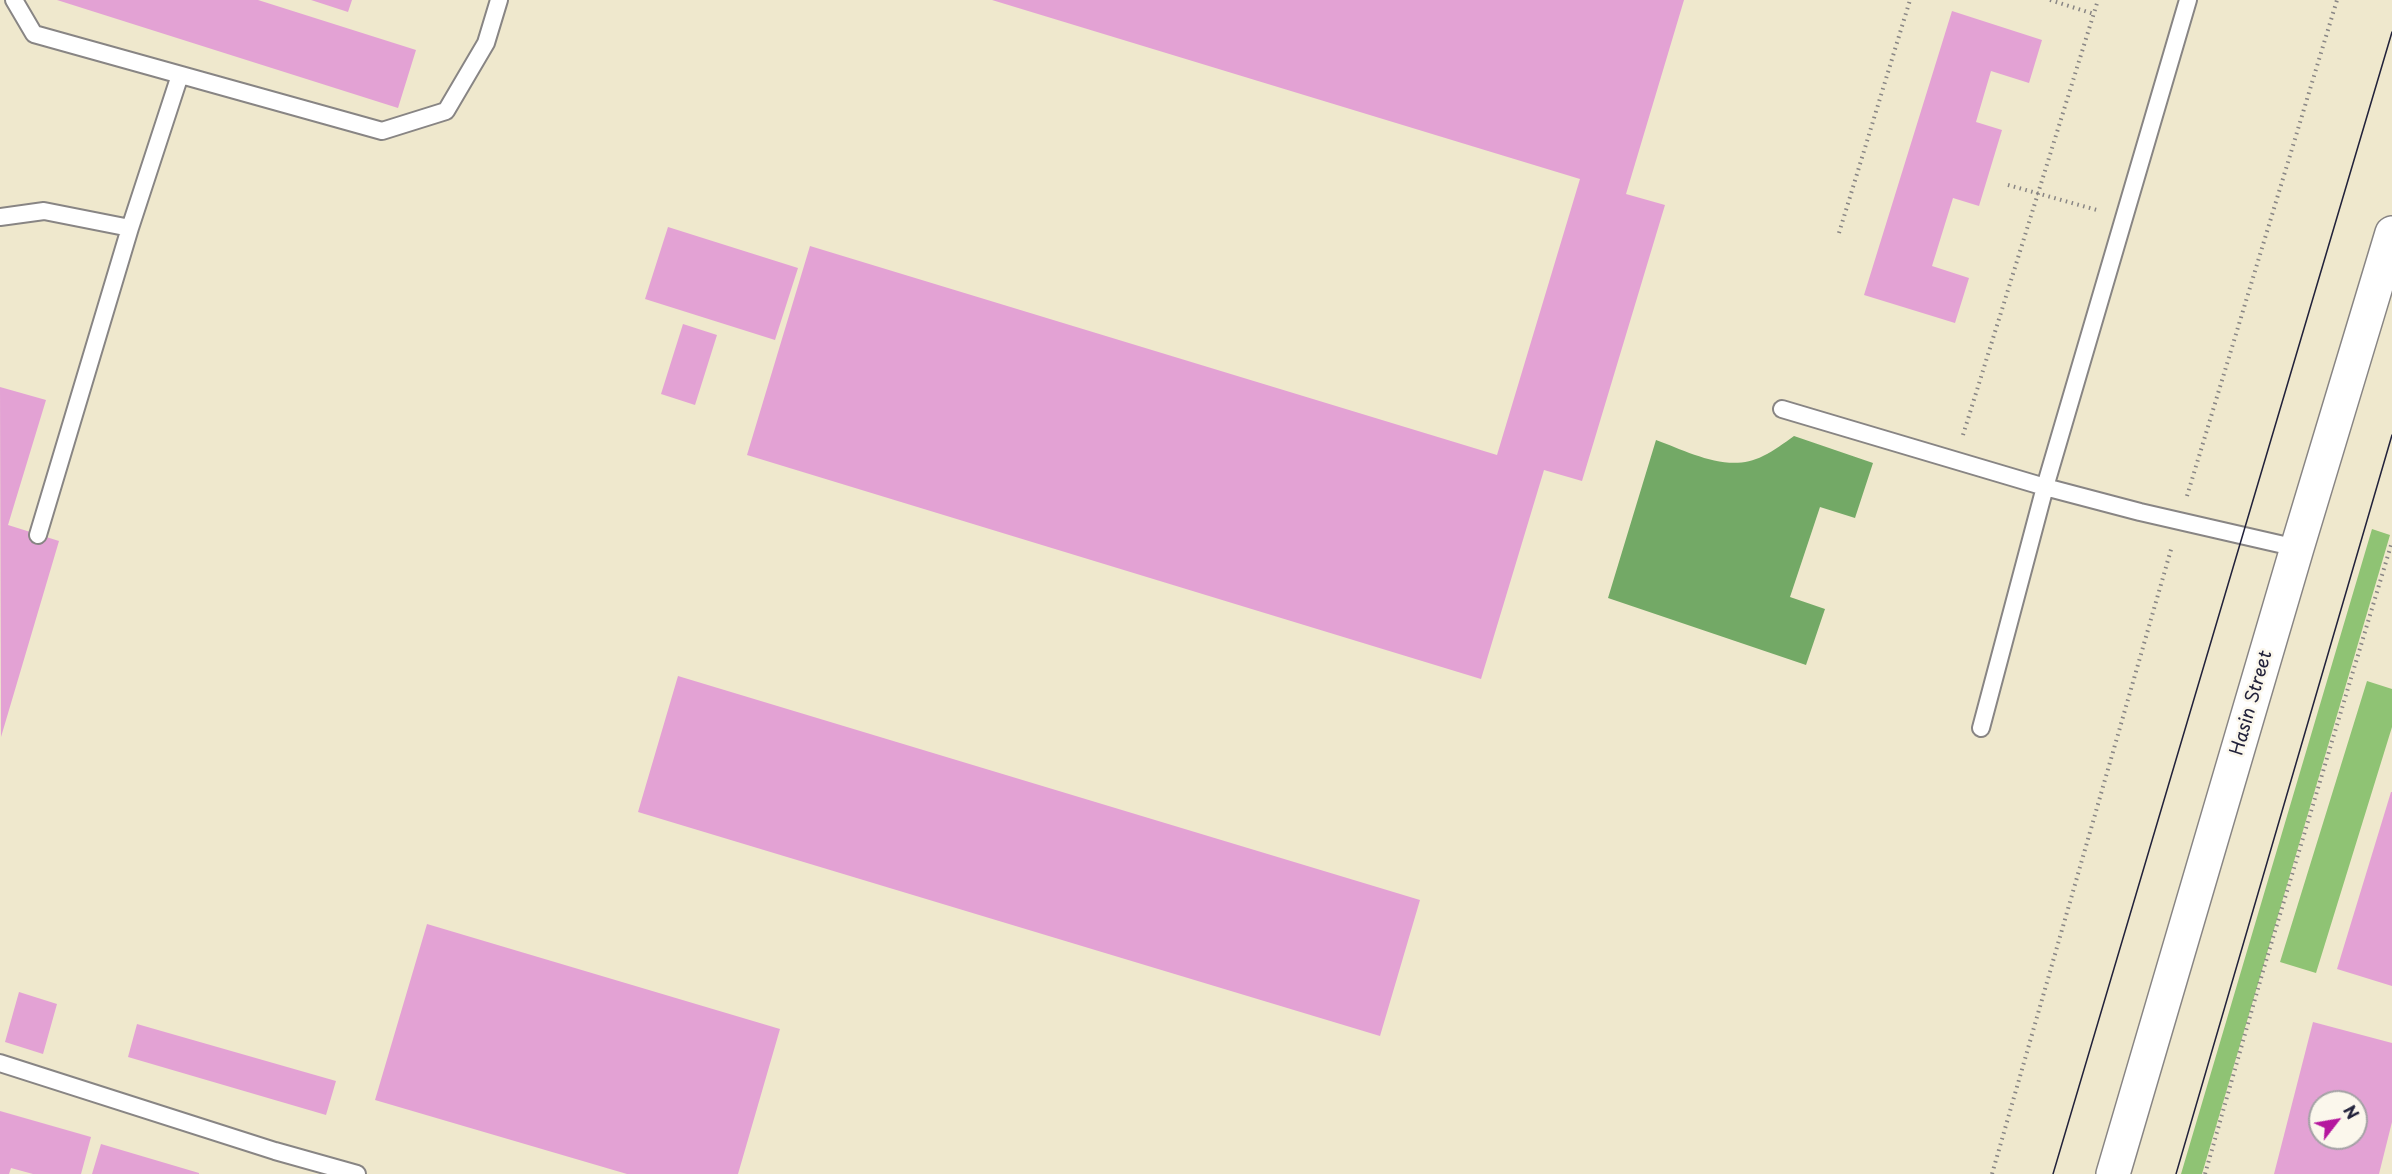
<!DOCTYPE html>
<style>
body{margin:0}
#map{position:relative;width:2392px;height:1174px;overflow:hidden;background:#efe8cd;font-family:"Playpen Sans",sans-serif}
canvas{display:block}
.north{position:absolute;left:2308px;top:1090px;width:60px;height:60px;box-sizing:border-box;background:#fbf7ec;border:2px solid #a4a2a5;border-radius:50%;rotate:59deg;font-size:16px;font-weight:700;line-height:24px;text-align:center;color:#22223b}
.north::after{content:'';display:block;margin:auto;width:21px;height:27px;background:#b5179e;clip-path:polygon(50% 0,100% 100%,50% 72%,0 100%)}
</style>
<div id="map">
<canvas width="2392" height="1174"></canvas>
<div class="north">N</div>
</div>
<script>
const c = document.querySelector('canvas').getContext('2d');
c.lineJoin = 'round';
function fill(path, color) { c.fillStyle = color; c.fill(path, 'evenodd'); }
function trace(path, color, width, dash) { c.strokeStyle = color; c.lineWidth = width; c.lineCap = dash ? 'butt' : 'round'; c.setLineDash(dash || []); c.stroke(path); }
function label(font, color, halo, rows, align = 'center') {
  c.font = font + ' "Playpen Sans",sans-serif'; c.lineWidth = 5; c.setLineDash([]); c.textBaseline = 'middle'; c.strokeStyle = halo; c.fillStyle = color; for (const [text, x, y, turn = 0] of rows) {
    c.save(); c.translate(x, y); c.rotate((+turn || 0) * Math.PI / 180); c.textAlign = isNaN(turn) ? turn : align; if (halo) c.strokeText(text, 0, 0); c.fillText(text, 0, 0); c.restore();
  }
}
const green = new Path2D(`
 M2372 529 2390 535 2202 1174H2181Z
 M2367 681 2392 689V727L2316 973 2280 962Z`);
const forest = new Path2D(`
 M1794 436 1873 463 1855 518 1820 507 1790 597 1825 609 1806 665 1608 598 1656 440C1689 452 1729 474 1763 456 1774 451 1784 443 1794 436Z`);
const building = new Path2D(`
 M57 0H258L416 50 398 108Z
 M311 0H352L348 12Z
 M992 0H1684L1626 194 1665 205 1582 481 1544 470 1481 679 747 455 810 246 1497 455 1580 179Z
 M1952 11 2042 40 2029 83 1991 71 1976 122 2002 130 1979 206 1953 198 1932 266 1969 278 1955 323 1864 295Z
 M668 227 798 268 775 340 645 299Z
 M683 324 717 335 695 405 661 394Z
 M0 387 46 400 8 525 59 541 1 737Z
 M678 676 1420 900 1380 1036 638 812Z
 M2391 792H2392V986L2337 969Z
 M427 924 780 1029 738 1174H627L375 1100Z
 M19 992 57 1004 43 1054 5 1042Z
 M2313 1022 2392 1043V1122L2379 1174H2274ZM2320 1102H2356V1138H2320Z
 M137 1024 336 1081 326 1115 128 1057Z
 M0 1111 91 1137 81 1174H33L11 1168 9 1174H0Z
 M101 1144 199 1173V1174H92Z`);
const path = new Path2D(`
 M2050 0 2094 14
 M2008 185 2097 210
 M1839 233 1910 0
 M1963 435 2098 0
 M2187 496 2337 0
 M1992 1174 2172 546
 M2205 1174 2263 971 2392 542`);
const service = new Path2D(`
 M14 0 34 34 382 131 446 111 486 43 499 0
 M0 217 44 211 130 228
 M1782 409 2045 487 2140 512 2297 548
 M38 535 130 228 180 75
 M1981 728 2045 487 2188 0
 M0 1063 275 1151 357 1174`);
const primary = new Path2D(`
 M2113 1174 2297 548 2392 233`);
const tram = new Path2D(`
 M2053 1174 2392 32
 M2176 1174 2392 435`);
const streetNames = [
 ["Hasin Street",2252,703,-74]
];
fill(green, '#8fc374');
fill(forest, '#73a966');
fill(building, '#e3a2d4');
trace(service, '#888584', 20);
trace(primary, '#888584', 36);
trace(path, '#888584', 4, [1.5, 4.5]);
trace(service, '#fff', 16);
trace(primary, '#fff', 33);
trace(tram, '#22223b', 1.5);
label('18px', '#22223b', '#fbf7ec', streetNames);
</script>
